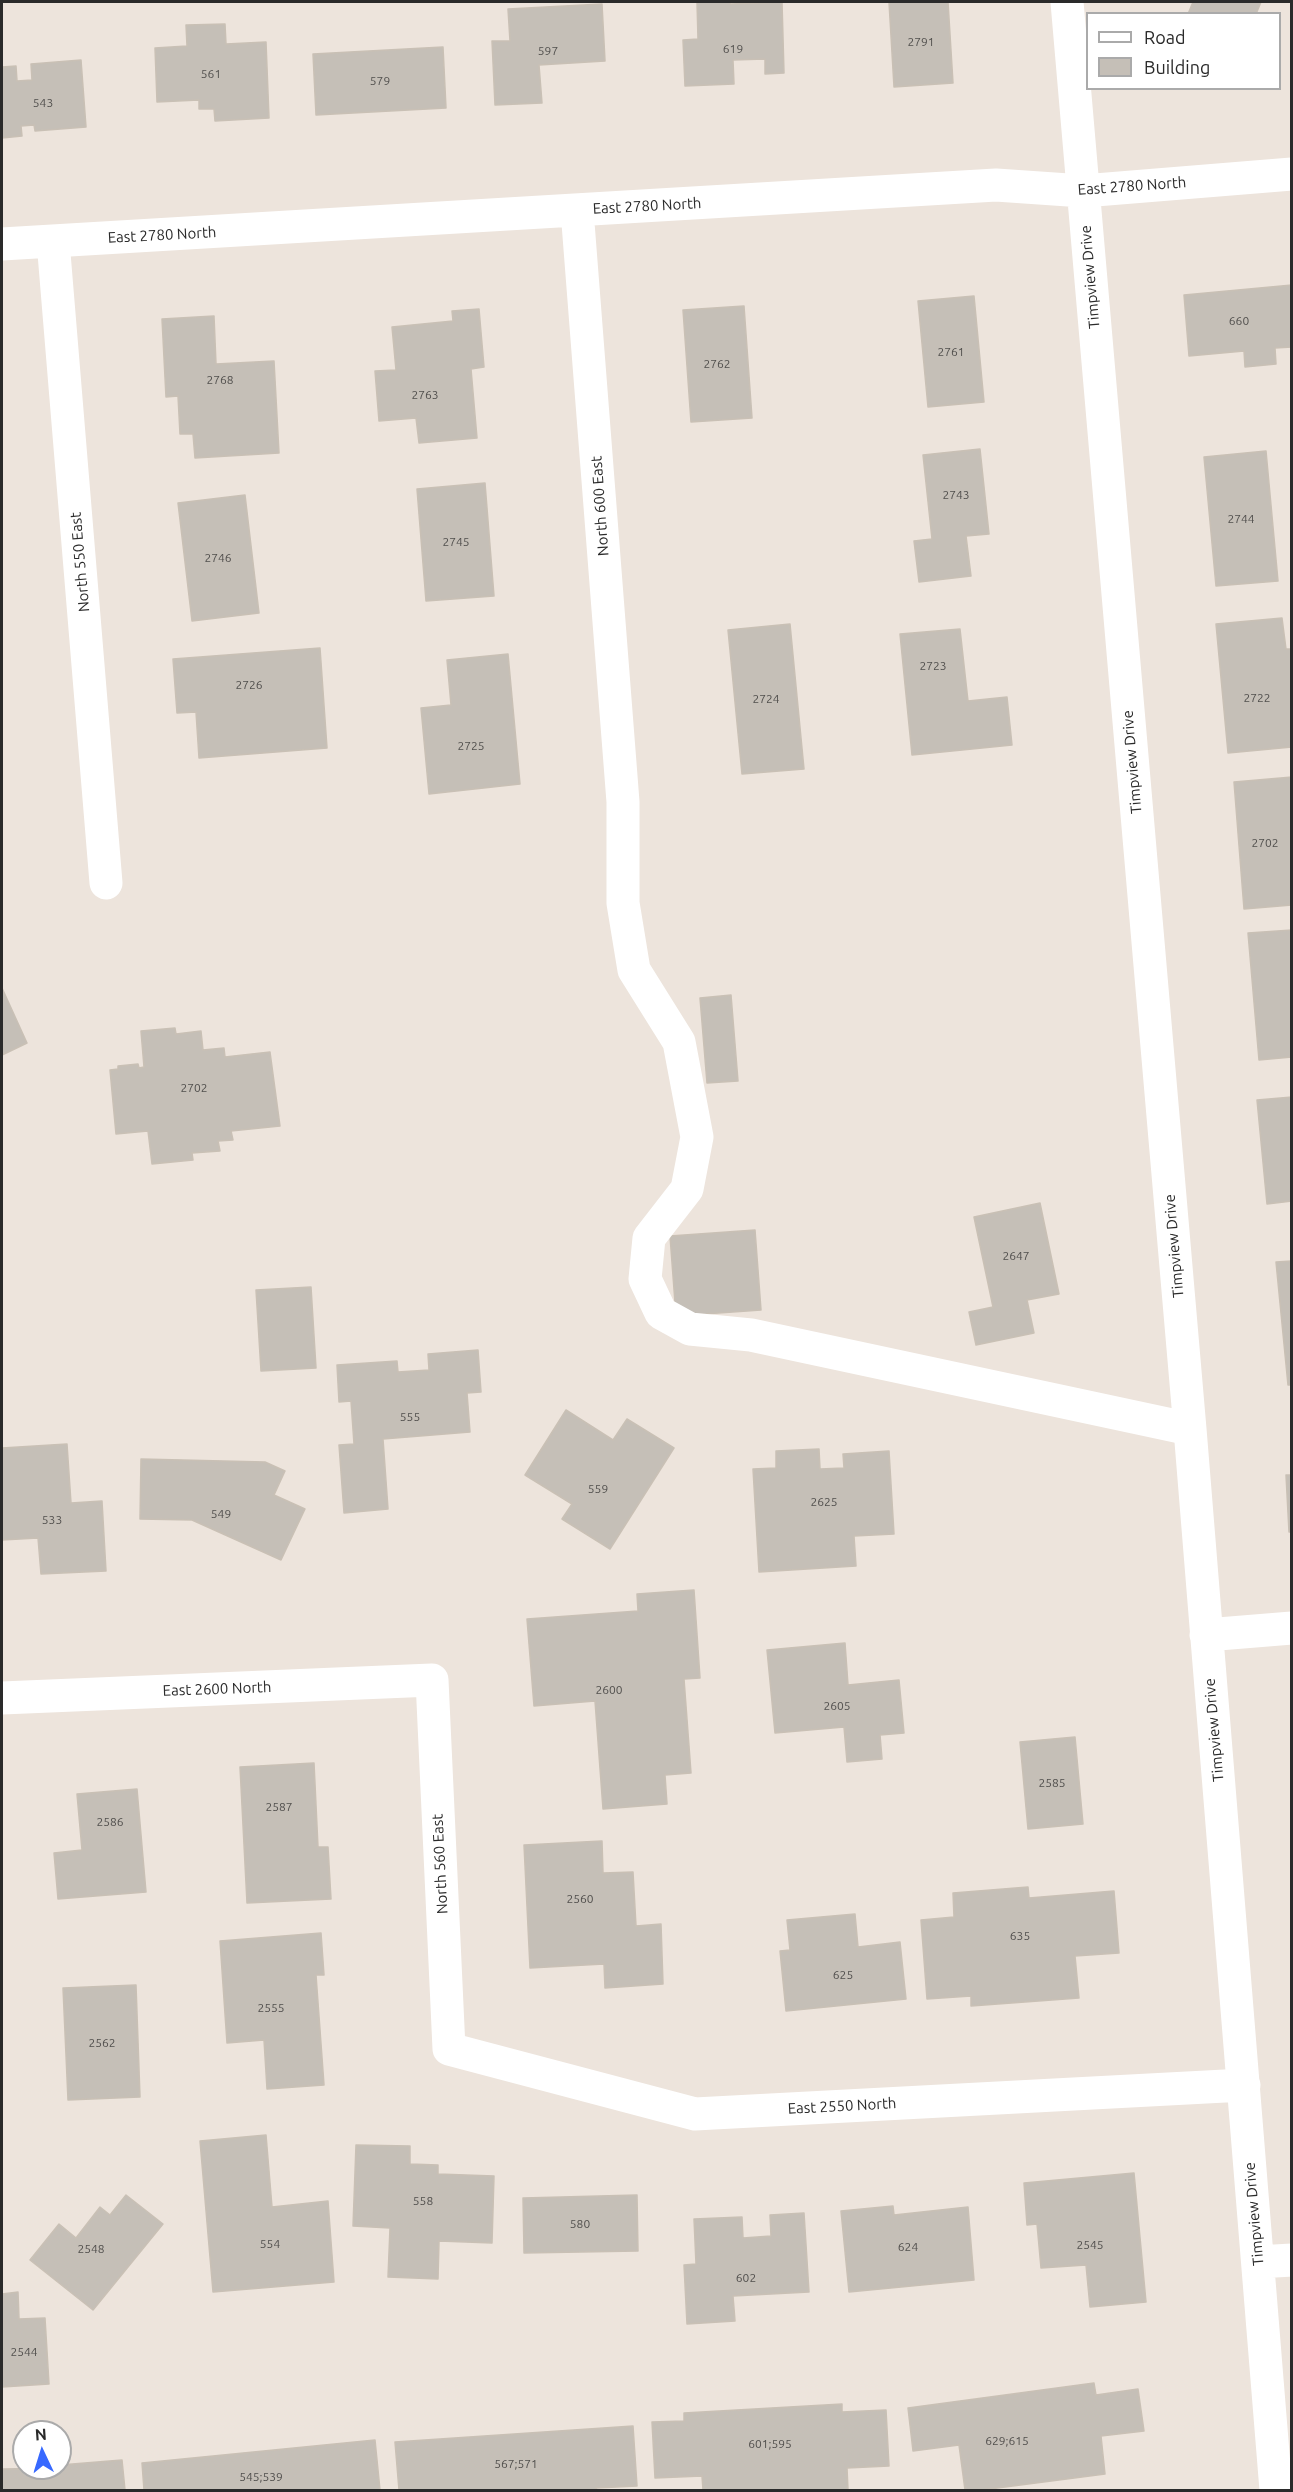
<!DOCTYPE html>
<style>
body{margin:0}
#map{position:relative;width:1293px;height:2492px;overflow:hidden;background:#ede4dc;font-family:Ubuntu,sans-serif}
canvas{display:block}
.frame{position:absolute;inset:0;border:3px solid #2a2a2a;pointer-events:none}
.legend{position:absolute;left:1086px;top:12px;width:195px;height:78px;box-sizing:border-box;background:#fff;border:2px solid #aaa;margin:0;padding:8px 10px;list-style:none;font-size:18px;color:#2a2a2a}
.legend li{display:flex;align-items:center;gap:12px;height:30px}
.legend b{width:30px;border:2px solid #aaa}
.north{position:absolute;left:12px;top:2420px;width:60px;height:60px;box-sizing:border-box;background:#fff;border:2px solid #aaa;border-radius:50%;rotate:356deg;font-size:16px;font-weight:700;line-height:24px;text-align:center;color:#2a2a2a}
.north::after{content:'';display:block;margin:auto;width:21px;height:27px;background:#3769ff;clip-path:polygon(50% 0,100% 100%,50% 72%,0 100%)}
</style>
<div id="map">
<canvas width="1293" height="2492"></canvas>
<div class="frame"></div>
<ul class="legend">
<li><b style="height:8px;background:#fff"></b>Road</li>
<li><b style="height:16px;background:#c5bfb7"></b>Building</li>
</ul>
<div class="north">N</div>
</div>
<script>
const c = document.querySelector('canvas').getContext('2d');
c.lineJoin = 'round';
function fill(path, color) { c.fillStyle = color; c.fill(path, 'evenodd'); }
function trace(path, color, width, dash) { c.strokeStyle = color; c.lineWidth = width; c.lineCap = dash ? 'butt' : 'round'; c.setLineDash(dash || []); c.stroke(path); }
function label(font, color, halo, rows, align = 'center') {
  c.font = font + ' Ubuntu,sans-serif'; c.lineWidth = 4.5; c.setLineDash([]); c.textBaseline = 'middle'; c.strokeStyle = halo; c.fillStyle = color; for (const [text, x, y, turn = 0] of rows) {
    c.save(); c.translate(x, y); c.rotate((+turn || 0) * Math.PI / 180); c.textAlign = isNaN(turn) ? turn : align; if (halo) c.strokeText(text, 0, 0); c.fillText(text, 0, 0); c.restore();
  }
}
const building = new Path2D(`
 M697 2H730V4L782 2 784 73 765 74V59L733 60 734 84 685 86 683 40 698 39Z
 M889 2H948L953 83 894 87Z
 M1193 2H1261L1256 14H1188Z
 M602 4 605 61 539 65 542 103 495 105 492 41H510L508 9Z
 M225 24 226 44 266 42 269 118 215 121 214 109H199V100L157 102 155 48 187 46 186 25Z
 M443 47 446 108 316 115 313 54Z
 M81 60 86 127 35 131 34 125 21 126 22 136 2 138V67L16 66 17 81 32 80 31 64Z
 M1292 285V347L1275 348 1276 364 1245 367 1244 351 1189 356 1184 295Z
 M974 296 984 402 928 407 918 301Z
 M744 306 752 418 691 422 683 310Z
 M479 309 484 367 471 369 477 438 419 443 416 418 379 421 375 371 396 370 392 327 453 321 452 311Z
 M214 316 216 364 274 361 279 453 195 458 193 434H180L178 396 166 397 162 319Z
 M980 449 989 534 966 536 971 576 919 582 914 541 932 539 923 455Z
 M1266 451 1278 581 1216 586 1204 457Z
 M485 483 494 596 426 601 417 489Z
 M245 495 259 613 192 621 178 503Z
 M1282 618 1286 649H1292V747L1228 753 1216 624Z
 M790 624 804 769 742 774 728 630Z
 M960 629 968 701 1007 697 1012 745 912 755 900 634Z
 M320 648 327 748 199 758 196 712 177 713 173 659Z
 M508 654 520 784 429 794 421 708 451 705 447 660Z
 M1292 777V905L1244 909 1234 782Z
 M1292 930V1057L1259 1060 1248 933Z
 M2 988 27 1043 2 1055Z
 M731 995 738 1081 707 1083 700 998Z
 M175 1028 176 1034 201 1031 203 1050 224 1048 225 1057 270 1052 280 1126 231 1131 233 1140 218 1141 220 1151 192 1153 193 1160 152 1164 148 1131 116 1134 110 1070 118 1069V1066L138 1064 139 1068 144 1067 141 1031Z
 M1292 1097V1201L1267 1204 1257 1100Z
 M1040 1203 1059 1294 1027 1300 1034 1333 976 1345 969 1312 993 1307 974 1217Z
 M755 1230 761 1310 676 1316 670 1236Z
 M1292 1261V1385H1288L1276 1262Z
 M311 1287 316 1368 261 1371 256 1290Z
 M478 1350 481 1392 467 1393 470 1432 383 1439 388 1509 344 1513 339 1445 354 1444 351 1401 339 1402 337 1365 397 1361 398 1372 429 1370 428 1354Z
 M566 1410 613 1440 627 1419 674 1448 610 1549 562 1519 572 1504 525 1475Z
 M67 1444 71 1503 102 1501 106 1571 41 1574 38 1538 2 1540V1448Z
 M819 1449 820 1469 844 1468 843 1454 889 1451 894 1534 854 1536 856 1566 759 1572 753 1469 776 1468V1451Z
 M141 1459 265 1462 285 1471 274 1495 305 1509 281 1560 192 1520 140 1519Z
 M1286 1475H1292V1532H1289Z
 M694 1590 700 1678 684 1679 691 1773 665 1775 667 1804 603 1809 595 1701 534 1706 527 1619 638 1611 637 1594Z
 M845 1643 848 1685 899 1680 904 1733 880 1735 882 1759 847 1762 844 1727 775 1733 767 1650Z
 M1075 1737 1083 1824 1028 1829 1020 1742Z
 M314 1763 318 1847H328L331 1899 247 1903 240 1767Z
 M137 1789 146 1892 58 1899 54 1853 82 1850 77 1794Z
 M602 1841 603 1873 633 1872 636 1926 661 1924 663 1984 605 1988 604 1964 530 1968 524 1845Z
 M1028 1887 1029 1898 1114 1891 1119 1953 1075 1956 1079 1998 971 2006V1996L927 1999 921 1920 954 1917 953 1893Z
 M855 1914 858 1947 900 1942 906 1999 786 2011 780 1951 790 1950 787 1920Z
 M321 1933 324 1975H316L324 2085 267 2089 264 2040 227 2043 220 1941Z
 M136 1985 140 2097 68 2100 63 1988Z
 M266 2135 272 2207 328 2201 334 2282 213 2292 200 2141Z
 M356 2145 410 2146V2164L438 2165V2174L494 2176 492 2243 439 2241 438 2279 388 2277 390 2228 353 2226Z
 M1134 2173 1146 2302 1090 2307 1086 2265 1041 2268 1037 2224 1027 2225 1024 2183Z
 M126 2195 163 2224 93 2310 30 2260 59 2224 76 2238 100 2207 110 2215Z
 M637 2195 638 2251 524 2253 523 2198Z
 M893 2206 894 2215 968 2207 974 2280 849 2292 841 2211Z
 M804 2213 809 2292 733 2296 735 2321 687 2324 684 2265 696 2264 694 2219 742 2217 743 2238 771 2236 770 2215Z
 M18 2292 19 2319 45 2318 49 2384 2 2387V2294Z
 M1094 2383 1096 2395 1138 2389 1144 2431 1101 2436 1105 2474 982 2490H965L959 2445 913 2451 908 2408Z
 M842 2404V2412L886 2410 889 2466 847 2468 848 2490H703L702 2476 655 2478 652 2422 684 2421V2413Z
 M633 2426 637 2486 596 2488 597 2490H399L395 2442Z
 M375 2440 380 2490H144L142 2463Z
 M122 2460 125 2490H2V2469L60 2468V2465Z`);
const minor = new Path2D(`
 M1067 2 1190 1429 1276 2490
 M577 210 623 802V903L634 970 679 1042 697 1137 687 1189 649 1238 645 1279 661 1313 690 1329 751 1335 1190 1429
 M53 241 106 883
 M2 244 996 185 1083 191 1292 174
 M1206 1635 1292 1628
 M2 1698 432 1680 449 2049 695 2114 1244 2085
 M1258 2262 1292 2260`);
const numberNames = [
 ["2791",921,42],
 ["619",733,49],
 ["597",548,51],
 ["561",211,74],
 ["579",380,81],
 ["543",43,103],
 ["660",1239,321],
 ["2761",951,352],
 ["2762",717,364],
 ["2768",220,380],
 ["2763",425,395],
 ["2743",956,495],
 ["2744",1241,519],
 ["2745",456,542],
 ["2746",218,558],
 ["2723",933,666],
 ["2726",249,685],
 ["2722",1257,698],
 ["2724",766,699],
 ["2725",471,746],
 ["2702",1265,843],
 ["2702",194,1088],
 ["2647",1016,1256],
 ["555",410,1417],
 ["559",598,1489],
 ["2625",824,1502],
 ["549",221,1514],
 ["533",52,1520],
 ["2600",609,1690],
 ["2605",837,1706],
 ["2585",1052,1783],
 ["2587",279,1807],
 ["2586",110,1822],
 ["2560",580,1899],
 ["635",1020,1936],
 ["625",843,1975],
 ["2555",271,2008],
 ["2562",102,2043],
 ["558",423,2201],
 ["580",580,2224],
 ["554",270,2244],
 ["2545",1090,2245],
 ["624",908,2247],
 ["2548",91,2249],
 ["602",746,2278],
 ["2544",24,2352],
 ["629;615",1007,2441],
 ["601;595",770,2444],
 ["567;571",516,2464],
 ["545;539",261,2477]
];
const streetNames = [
 ["East 2780 North",1132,186,-4],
 ["East 2780 North",647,206,-3],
 ["East 2780 North",162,235,-3],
 ["Timpview Drive",1090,277,-95],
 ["North 600 East",600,506,-94],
 ["North 550 East",80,562,-95],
 ["Timpview Drive",1132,762,-95],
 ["Timpview Drive",1174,1246,-95],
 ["East 2600 North",217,1689,-2],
 ["Timpview Drive",1214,1730,-95],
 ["North 560 East",440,1864,-93],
 ["East 2550 North",842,2106,-3],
 ["Timpview Drive",1254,2214,-95]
];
fill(building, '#c5bfb7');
trace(building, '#c9c0b5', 1.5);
trace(minor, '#fff', 33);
label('12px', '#514f4d', null, numberNames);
label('15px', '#2a2a2a', '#fff', streetNames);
</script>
